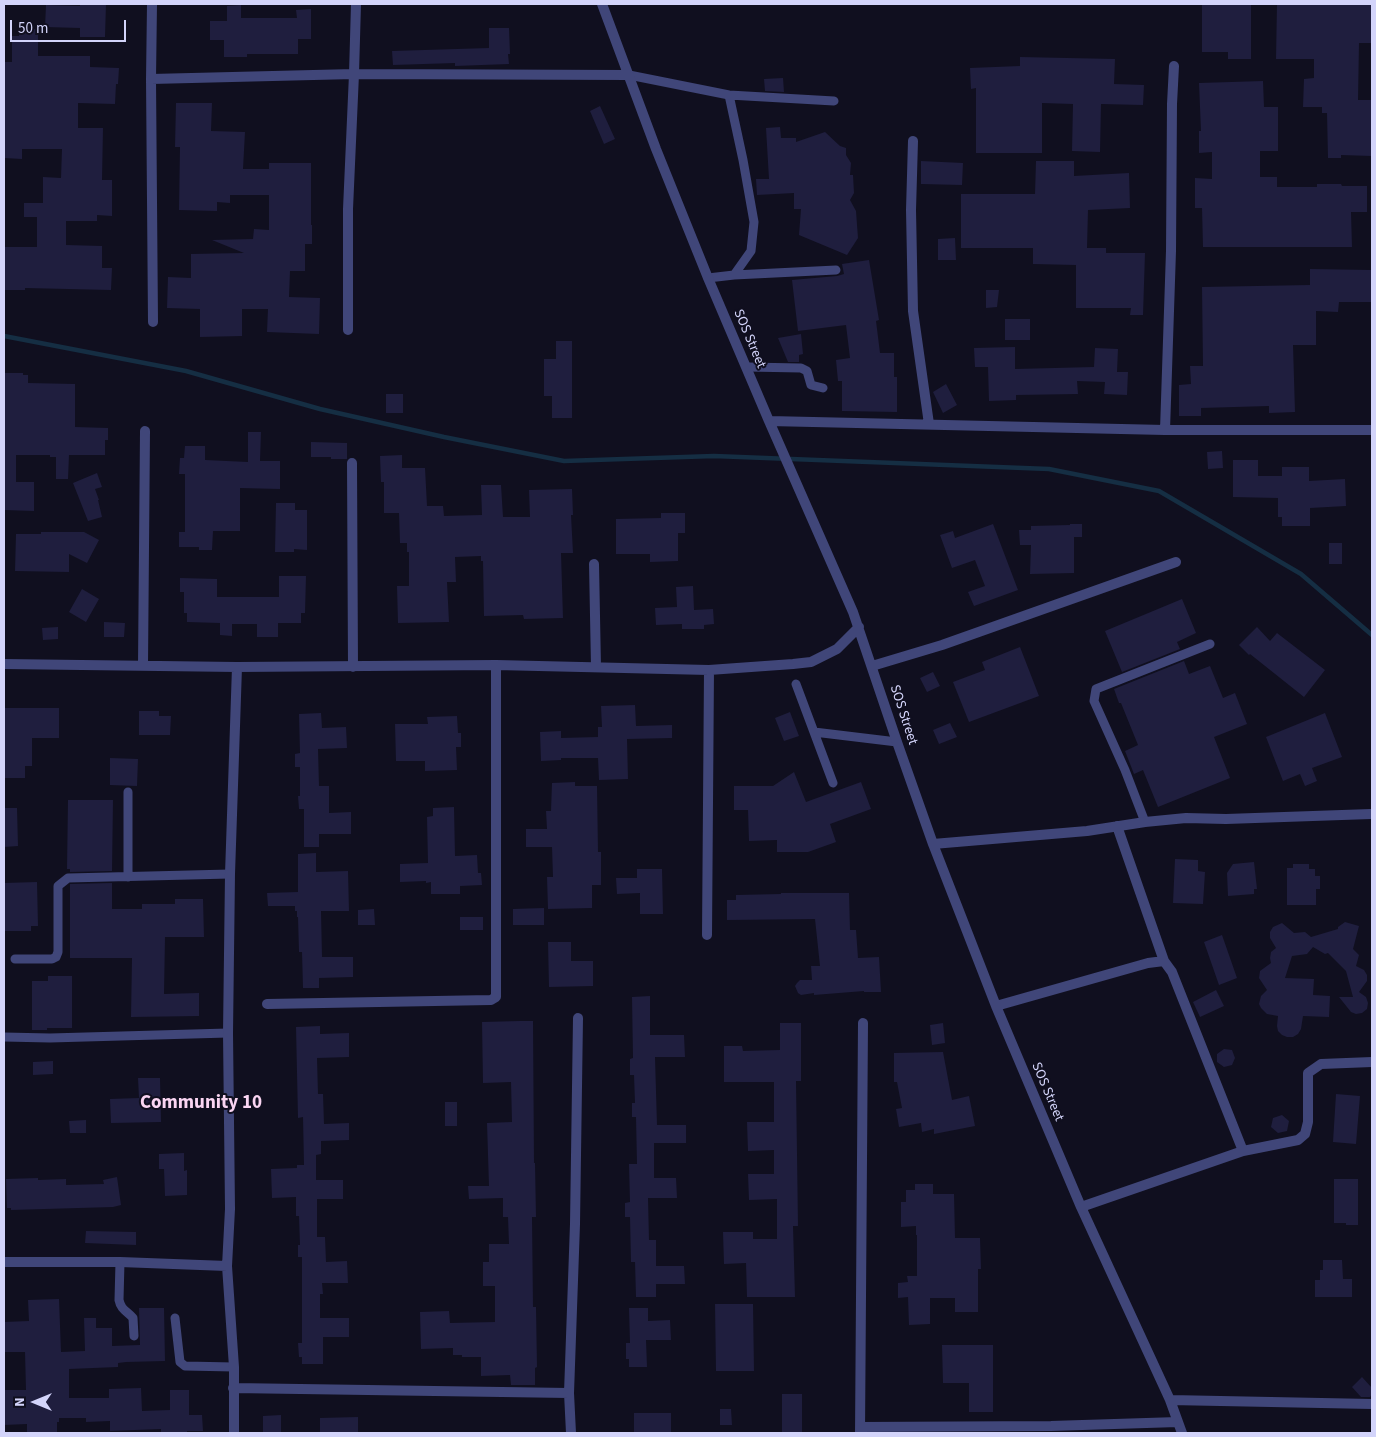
<!DOCTYPE html>
<style>
body{margin:0}
#map{position:relative;width:1376px;height:1437px;overflow:hidden;background:#100f1f;font-family:"Source Sans 3",sans-serif}
canvas{display:block}
.frame{position:absolute;inset:0;border:5px solid #d3d4fa;pointer-events:none}
.north{position:absolute;left:10px;top:1377px;width:50px;height:50px;-webkit-text-stroke:4px #100f1f;paint-order:stroke;rotate:270deg;font-size:14px;font-weight:700;line-height:20px;text-align:center;color:#d3d4fa}
.north::after{content:'';display:block;margin:auto;width:18px;height:22px;background:#d3d4fa;clip-path:polygon(50% 0,100% 100%,50% 72%,0 100%)}
.scale{position:absolute;left:10px;top:20px;width:116px;height:22px;box-sizing:border-box;border:2px solid #d3d4fa;border-top:0;padding-left:6px;font-size:15px;line-height:18px;white-space:nowrap;color:#d3d4fa;-webkit-text-stroke:4px #100f1f;paint-order:stroke}
</style>
<div id="map">
<canvas width="1376" height="1437"></canvas>
<div class="frame"></div>
<div class="north">N</div>
<div class="scale">50 m</div>
</div>
<script>
const c = document.querySelector('canvas').getContext('2d');
c.lineJoin = 'round';
function trace(path, color, width, dash) { c.strokeStyle = color; c.lineWidth = width; c.lineCap = dash ? 'butt' : 'round'; c.setLineDash(dash || []); c.stroke(path); }
function fill(path, color) { c.fillStyle = color; c.fill(path, 'evenodd'); }
function label(font, color, halo, rows, align = 'center') {
  c.font = font + ' "Source Sans 3",sans-serif'; c.lineWidth = 4; c.setLineDash([]); c.textBaseline = 'middle'; c.strokeStyle = halo; c.fillStyle = color; for (const [text, x, y, turn = 0] of rows) {
    c.save(); c.translate(x, y); c.rotate((+turn || 0) * Math.PI / 180); c.textAlign = isNaN(turn) ? turn : align; if (halo) c.strokeText(text, 0, 0); c.fillText(text, 0, 0); c.restore();
  }
}
const stream = new Path2D(`
 M4 336 186 371 320 409 444 437 564 461 714 456 1049 469 1159 491 1301 574 1372 635`);
const building = new Path2D(`
 M80 4H106L105 37H80V28L45 27 46 5 80 6Z
 M1202 4H1251V59H1228V52H1202Z
 M1277 4H1372V43H1359L1358 100H1372V156L1341 155V158H1328L1327 113H1322V107H1303L1304 79 1314 78V59H1276Z
 M241 5V18H297L296 10 311 9V39H298V54H247V57H224V40H210V21H227V6Z
 M489 28H509L510 54H508L509 64 455 66V63L393 65 392 51 489 48Z
 M19 29H38V56H90V67L119 68 118 84H116L115 104 78 103V128H103L102 180H112V216L97 215V221H66V245L102 246V268H112L111 290 25 288V290H4V258H5V247H37V217H24V203H43V177L61 178 62 149H22V159L4 158V62H12V36H19Z
 M1020 57 1115 59 1114 84 1144 85 1143 105 1101 104 1100 152 1072 151 1073 104 1042 103V153H976V88L971 89 970 68 1020 66Z
 M783 78 784 92 765 91 764 79Z
 M1263 81 1264 107H1278V151H1260V177H1277V187H1317V184H1341L1342 186H1367V212H1351L1352 247H1203L1202 208H1195V178L1212 179V152L1199 153V131H1201L1199 83Z
 M176 103H212L211 131 245 132 243 169H269V163H311V225H312V244H305V271H290L289 297 320 298 319 334 267 332 268 309H242V336L200 337V309L167 308 168 277 191 278V254L244 253 212 240 253 239 254 229 269 230V195H230V203L217 202V211L179 210 180 147H175Z
 M600 106 615 139 604 144 590 111Z
 M780 127 781 138H796V142L825 132 840 146 846 148V155L851 163 850 175H853L854 193 850 200 856 211 858 238 847 255 799 235 801 209H794V193L757 195 756 179H769L766 128Z
 M921 161 963 163 962 185 921 184Z
 M1036 161H1074V176L1129 173 1130 208 1088 210 1087 248H1106V253H1145L1143 315H1130L1131 308H1076V265L1033 264V248H961V194H1035Z
 M955 238 956 260H938V239Z
 M869 260 879 320 876 321 880 353H894V377H897V412L842 411V381H838L836 360 850 358 846 325 798 331 792 280 837 276 844 274 842 264Z
 M1310 269 1372 270V302H1339L1338 312 1316 311V345H1293L1295 412 1269 413V406L1201 408V416H1179V385L1191 384 1190 366H1203L1202 287 1310 285Z
 M986 290H999L997 307 986 308Z
 M1005 319H1030V340H1005Z
 M801 334 803 354 799 355V362H788L778 338Z
 M556 341H572V418H552V396H544V359H556Z
 M1015 347V369L1094 367 1095 348 1118 349 1117 372H1128L1127 395 1104 394 1105 382 1077 381 1078 394 1016 395V400L989 401 988 367H975L974 348Z
 M4 373H23V375H28V383L75 384V427L108 428V440H105V455H69L68 479H56V457H50V455H16V482H34V511L4 510Z
 M946 384 957 405 943 413 933 392Z
 M386 394H403V413H386Z
 M248 432H261L260 461H280V489L240 488V531H213L212 550H199V547H179V532H185V474H179L180 458H184L185 446H205V460L248 462Z
 M311 442 347 443V459H331V457H311Z
 M1222 451 1223 468 1208 469 1207 452Z
 M402 455V468H425L427 506H443L444 516 482 515 481 485H501L503 517H530L529 490 572 489 573 515H571L573 553H561L563 618 524 619 523 615 484 616 483 561H481V556L455 557 456 582H447L449 622 398 623 397 586H409V552H407V543H400L399 513H384V482H381L380 456Z
 M1233 460H1258V476H1282V467H1309V481L1345 479 1346 506 1310 508V526H1282V517H1278V498L1233 497Z
 M97 473 102 487 95 489 99 500H98L102 517 88 521 73 483Z
 M276 503H295V510H307V550L294 549V552H275Z
 M661 513H685V533H678V561L650 562V554H616V519L661 518Z
 M993 524 1018 590 974 606 968 592 985 586 975 560 952 568 940 535 953 531 955 538Z
 M1070 524H1082V537H1074V573L1030 574 1031 545H1020L1019 530H1031V526L1070 525Z
 M41 532H84L99 540 87 563 69 554V572L15 571 16 534H41Z
 M1329 543H1342V564H1329Z
 M279 576H306L305 613H301V623H278V637H257V624H232V636L220 635V623L187 622V613H184V592H180V578L217 579V597H279Z
 M693 586 694 610 713 609 714 624 704 625V629H682V624L656 625 655 608 677 607 676 587Z
 M82 589 99 599 86 622 69 612Z
 M1182 599 1196 633 1177 642 1180 649 1122 672 1105 631Z
 M104 622 125 623 124 637H104Z
 M58 627V639L43 640 42 628Z
 M1257 627 1270 641 1277 633 1325 670 1304 697 1250 654 1249 655 1239 645Z
 M1020 647 1039 696 969 722 953 682 985 670 982 662Z
 M1184 661 1189 674 1210 666 1223 698 1235 693 1247 724 1214 737 1230 778 1158 807 1143 770 1134 774 1125 751 1138 745 1121 703H1119L1114 689Z
 M933 672 940 686 927 692 920 678Z
 M635 705 636 726 672 725V738L627 739 628 779 599 780 598 758H561V760L541 761 540 732 561 731V738L598 737V727H602L601 706Z
 M4 708H59V738H32V766H25V778H4Z
 M139 711H159V716H171L170 735H139Z
 M790 712 799 736 784 741 775 718Z
 M321 713 322 728 346 727 347 748 318 749 319 786H329V813L351 812V834H319V847H304V809H299L298 796H300V767H295V754L300 753 299 714Z
 M1325 713 1342 757 1312 768 1317 781 1305 786 1300 774 1283 781 1266 737Z
 M457 716 458 733H461V747H456L457 770 425 771V761H396L395 724H428L427 717Z
 M950 723 957 737 939 744 933 730Z
 M110 758 138 759 137 786 110 785Z
 M794 772 806 802 861 782 871 809 830 824 836 842 808 852H777V840L749 841 748 810H734V786H773Z
 M575 782V786H597L598 852H601V885H592V908L548 909 547 877H553L552 847H526V829H547L546 811H551L552 783Z
 M68 800H113L112 871 70 872V869H67Z
 M454 807 455 856 477 855 478 873H481L482 885 460 886V894H431V882L426 883V881L400 882V864L428 863 427 817 433 816V808Z
 M4 808H17L18 846 4 847Z
 M316 853V872L348 871 349 911H321L322 957H353V977L319 978V988H303L302 952H299L298 917H297V911H295V906H268L267 893 298 892V854Z
 M1175 859 1198 860V871L1205 872 1203 904 1173 903Z
 M1254 862 1257 889H1254V894L1228 896 1227 873 1233 864Z
 M1293 864H1309V869H1315V876H1320V889H1316V905H1287V868H1293Z
 M637 869H662L663 914H640V893L617 894 616 878H637Z
 M37 882 38 926H31V931H4V883Z
 M112 883V909H142V904H175V899H203L204 937H165L164 994 199 993V1016L131 1017 132 958H70V884Z
 M781 893H849L850 930H856L858 958 879 957 881 992H864V991L814 995V993L801 995 798 993 795 986 797 983 800 980H812L811 966H820L815 919 727 920V900H736V895L781 894Z
 M544 908V925H513V909Z
 M374 909 375 925H358V910Z
 M460 917H483V930H460Z
 M1345 922 1359 926 1353 949 1359 955 1356 966 1364 970 1367 975V981L1359 992 1366 997 1368 1003 1367 1009 1362 1013 1356 1014 1351 1012 1339 997H1353L1346 971 1328 953 1325 954 1313 947 1307 954 1292 956 1285 978 1314 979 1313 995 1330 996 1329 1017 1303 1016 1301 1029 1298 1034 1293 1037H1287L1282 1035 1278 1031 1277 1026 1278 1016 1267 1014 1261 1008 1259 1004 1261 996 1267 990 1259 978 1260 971 1271 963 1270 958 1271 952 1276 948 1270 938V932L1273 927 1282 923 1294 933 1305 932 1311 937 1338 929V927Z
 M1222 935 1237 978 1219 985 1204 942Z
 M548 942H571V961H593V986L549 987Z
 M48 976H72V1028H47V1030H32V981H48Z
 M1216 990 1224 1006 1200 1017 1193 1002Z
 M650 996V1035H684L685 1057H655L657 1125H686V1143H654V1178H676L677 1198H648L649 1240H656V1266H684L685 1284H656V1297H636L635 1262H631L630 1217H625V1203L630 1202 629 1164H637L636 1117H632V1103H635L634 1075H630V1059L633 1058 632 997Z
 M520 1021H533L534 1163H535L536 1217H532L533 1307H536L537 1367 535 1368V1385H511L510 1375 481 1376V1357H462V1355H453V1348L421 1349 420 1312 449 1311 450 1323 495 1322V1286H483V1262H489V1244H509L508 1217H503V1198L469 1199 468 1186H489L487 1123 512 1122 511 1082 483 1083 482 1022Z
 M780 1023H801V1081H796L798 1226H793L795 1297H747L746 1263 724 1264 723 1232H753V1239H777V1199L749 1200 748 1174H774V1150L748 1151 747 1122H774V1082H724V1046H742L743 1051 780 1050Z
 M943 1023 945 1043 932 1045 930 1025Z
 M320 1026V1034L349 1033V1057L317 1058 318 1094H323L324 1124 349 1123V1140L321 1141V1154L316 1155V1180H343V1199H317V1237H325L326 1262 347 1261 348 1283H322L323 1294H320V1318H349V1337H323V1364H302V1357H299L298 1343H302V1257H298V1245H300L299 1216H296V1197L272 1198 271 1169 297 1168V1165H304L303 1117 298 1118 296 1027Z
 M1224 1049 1232 1050 1235 1058 1232 1065 1224 1067 1217 1062V1054Z
 M943 1052 952 1100 969 1096 975 1126 934 1134V1129L922 1132 921 1123 899 1127 896 1109 902 1108 897 1082H894V1053Z
 M53 1061V1074L33 1075V1062Z
 M138 1078H160L161 1122 111 1123 110 1099 139 1098Z
 M1336 1094 1360 1096 1356 1144 1333 1142Z
 M445 1102H457V1126H445Z
 M1282 1115 1289 1121 1287 1131 1278 1133 1271 1127 1273 1118Z
 M86 1120V1133H70L69 1121Z
 M184 1153V1171L187 1170V1195L165 1196 164 1169H159V1154Z
 M117 1177 121 1205 113 1207 11 1210V1208H7L6 1179 38 1178V1180L66 1179V1185L104 1184 103 1180Z
 M1334 1179H1358V1225H1346V1223H1334Z
 M915 1184H933V1194H954L955 1238H980L981 1269H978V1312H955V1298H930V1324L909 1325 908 1297 898 1298V1283L908 1282 907 1276H917V1235H916V1226L901 1227V1202H906V1190H915Z
 M86 1231 136 1232V1245L85 1243Z
 M1323 1260H1342L1343 1279H1352V1297H1315V1280H1320V1270H1323Z
 M59 1299 61 1352 85 1351 84 1318H96V1328H112V1346L140 1345 139 1308H164L165 1361 126 1362 118 1363V1367L69 1369V1398H109V1389L141 1388 142 1411 170 1410V1390H189V1415H202L203 1431H187V1433H161V1429L110 1431V1421L86 1422V1418H59V1422H57V1432L27 1433V1424L4 1425V1390H26L25 1352H4V1322L29 1321 28 1300Z
 M715 1304H753L754 1371H716Z
 M629 1308H648V1321L670 1320 671 1340H646L647 1367H629V1359H626V1343H630Z
 M942 1345H993V1412H969V1383H943Z
 M1362 1377 1372 1388V1394L1370 1397H1361L1352 1387Z
 M782 1394H802V1433H782Z
 M720 1409H731L732 1425H720Z
 M634 1413H671V1433H634Z
 M281 1415V1433H263V1416Z
 M358 1417V1432L320 1433V1418Z`);
const service = new Path2D(`
 M629 75 729 95 834 101
 M729 95 743 160 754 222 751 251 734 275
 M708 278 734 275 836 270
 M747 367 801 368 807 371 811 385 823 388
 M796 684 833 783
 M814 732 897 742
 M128 792V877
 M1145 822 1125 770 1094 701 1096 689 1210 644
 M15 959H52L56 957 58 952V886L68 878 230 874
 M4 1037 50 1038 228 1033
 M120 1262 119 1300C121 1310 127 1311 133 1318L134 1336
 M175 1318 180 1362 185 1366 234 1367`);
const minor = new Path2D(`
 M152 4 151 79 153 322
 M602 4 656 149 708 278 769 421 853 612 897 742 933 844 996 1006 1081 1207 1170 1400 1182 1433
 M151 79 354 74 629 75
 M913 141 911 210 913 311 929 424
 M348 330V209L354 74 356 4
 M769 421 1165 430H1372
 M1165 430 1171 251 1172 104 1174 66
 M352 463 353 667
 M594 564 596 667
 M4 664 237 667 496 665 709 670 793 664 811 662 837 649 859 627
 M143 665 145 431
 M872 666 942 645 1176 562
 M1117 826 1164 961 1172 972 1243 1151
 M933 844 1087 831 1145 822 1186 818 1226 819 1371 814
 M707 935 709 670
 M267 1004 491 1000 496 997V665
 M996 1006 1148 963 1164 961
 M1081 1207 1243 1151 1298 1140 1305 1134 1308 1122V1073L1321 1064 1372 1062
 M4 1262H120L227 1266
 M233 1388 569 1393 575 1224 578 1018
 M569 1393 571 1433
 M1170 1400 1372 1404
 M860 1427 1051 1426 1178 1422
 M234 1433V1367L227 1266 230 1209 228 1033 230 874 237 667
 M860 1433 863 1023`);
const streetNames = [
 ["SOS Street",749,339,67],
 ["SOS Street",903,715,72],
 ["SOS Street",1047,1092,67]
];
const districtNames = [
 ["Community 10",201,1104]
];
trace(stream, '#152e43', 4.5);
fill(building, '#1f1e3e');
trace(service, '#404679', 9);
trace(minor, '#404679', 10);
label('14px', '#d3d4fa', '#100f1f', streetNames);
label('bold 19px', '#fad5f2', '#100f1f', districtNames);
</script>
